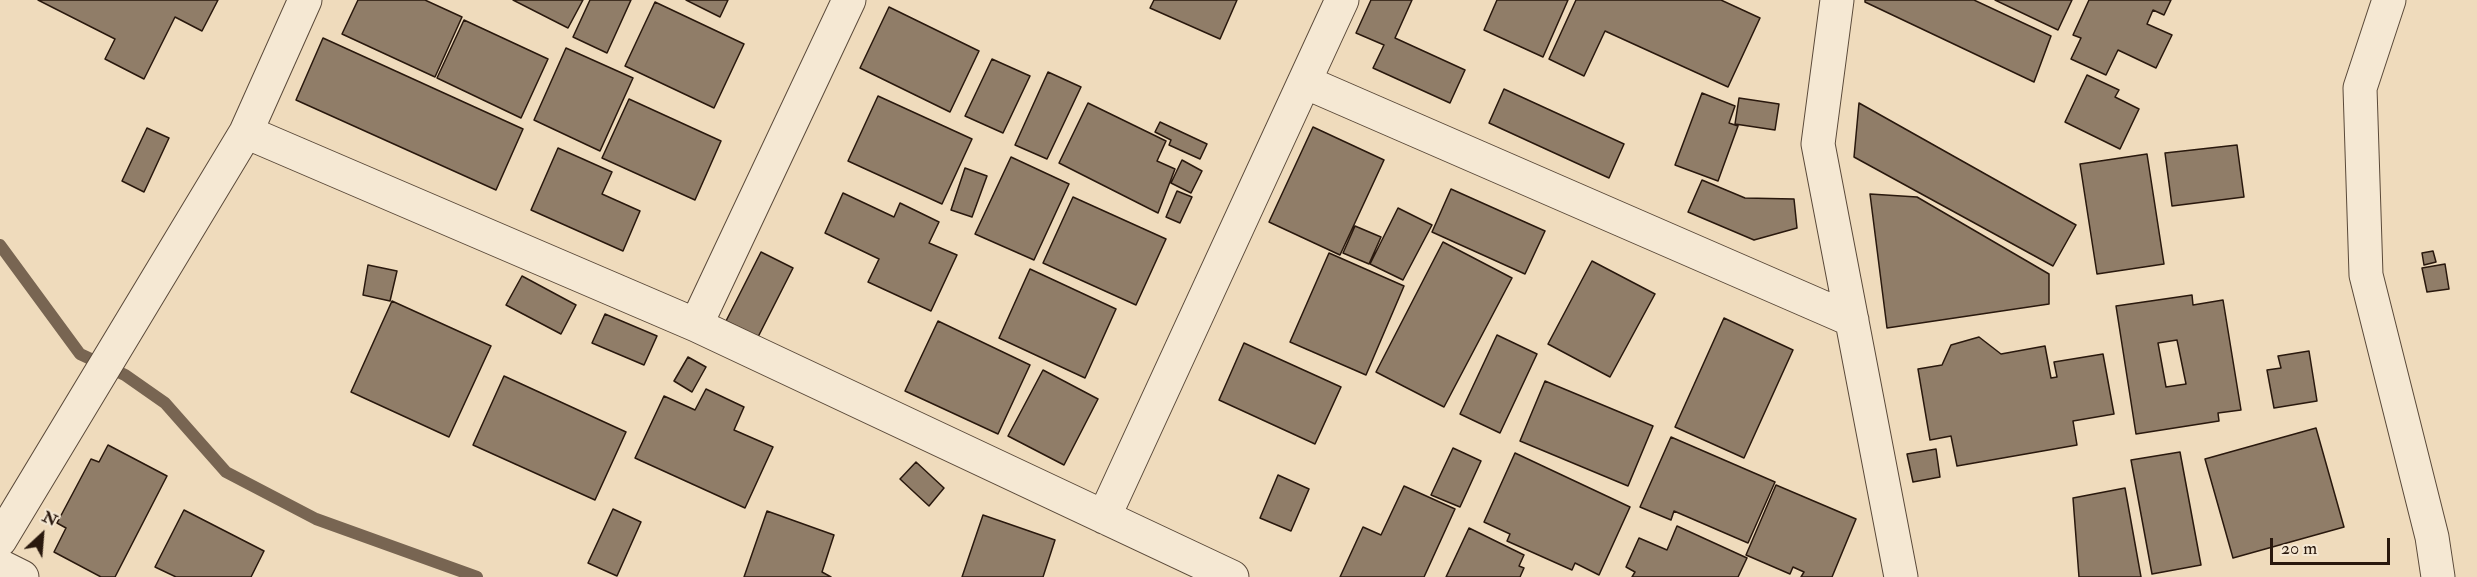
<!DOCTYPE html>
<style>
body{margin:0}
#map{position:relative;width:2477px;height:577px;overflow:hidden;background:#efdbbc;font-family:"IM FELL Double Pica",serif}
canvas{display:block}
.north{position:absolute;left:12px;top:505px;width:60px;height:60px;-webkit-text-stroke:4px #f5e8d3;paint-order:stroke;rotate:26deg;font-size:16px;font-weight:700;line-height:24px;text-align:center;color:#29180d}
.north::after{content:'';display:block;margin:auto;width:21px;height:27px;background:#29180d;clip-path:polygon(50% 0,100% 100%,50% 72%,0 100%)}
.scale{position:absolute;left:2270px;top:538px;width:120px;height:27px;box-sizing:border-box;border:3px solid #29180d;border-top:0;padding-left:8px;font-size:18px;line-height:21px;white-space:nowrap;color:#29180d;-webkit-text-stroke:4px #f5e8d3;paint-order:stroke}
</style>
<div id="map">
<canvas width="2477" height="577"></canvas>
<div class="north">N</div>
<div class="scale">20 m</div>
</div>
<script>
const c = document.querySelector('canvas').getContext('2d');
c.lineJoin = 'round';
function trace(path, color, width, dash) { c.strokeStyle = color; c.lineWidth = width; c.lineCap = dash ? 'butt' : 'round'; c.setLineDash(dash || []); c.stroke(path); }
function fill(path, color) { c.fillStyle = color; c.fill(path, 'evenodd'); }
const stream = new Path2D(`
 M0 245 80 354 125 375 165 403 226 472 316 519 477 577`);
const building = new Path2D(`
 M38 0H218L202 31 175 17 144 79 105 59 115 39Z
 M358 0H425L462 17 435 77 342 34Z
 M513 0H583L568 28Z
 M590 0H631L607 53 573 37Z
 M686 0H728L720 17Z
 M1154 0H1237L1220 39 1150 8Z
 M1371 0H1412L1395 38 1465 70 1450 103 1373 68 1384 45 1356 33Z
 M1497 0H1568L1543 57 1484 30Z
 M1576 0H1721L1760 18 1728 87 1605 31 1584 76 1549 59Z
 M1865 0H1974L2051 36 2034 82 1865 2Z
 M1995 0H2072L2058 30Z
 M2089 0H2171L2164 15 2153 10 2147 24 2172 35 2156 68 2118 50 2106 75 2071 59 2081 38 2073 35Z
 M655 2 744 44 714 108 625 66Z
 M889 7 979 51 950 112 860 68Z
 M464 20 548 59 521 118 437 78Z
 M323 38 523 129 496 190 296 100Z
 M566 48 633 78 600 151 534 120Z
 M992 59 1030 76 1003 133 965 116Z
 M1048 72 1081 87 1047 159 1015 145Z
 M2087 75 2119 90 2115 97 2139 109 2120 149 2065 122Z
 M1504 89 1624 144 1609 178 1489 123Z
 M1702 93 1735 106 1729 123 1738 126 1718 181 1675 165Z
 M878 96 972 139 942 204 848 161Z
 M1739 98 1779 104 1775 130 1735 124Z
 M629 99 721 141 695 200 602 158Z
 M1088 103 1166 141 1157 161 1175 169 1158 213 1059 163Z
 M1859 103 2076 225 2053 266 1854 157Z
 M1160 122 1207 144 1200 159 1169 145 1171 140 1155 132Z
 M1313 127 1384 160 1340 255 1269 222Z
 M147 128 169 138 144 192 122 181Z
 M2237 145 2244 197 2172 206 2165 153Z
 M558 148 612 172 602 194 640 211 623 251 531 210Z
 M2147 154 2164 264 2097 274 2080 164Z
 M1011 157 1069 184 1034 260 975 234Z
 M1182 160 1202 171 1191 193 1171 183Z
 M965 168 987 176 972 217 951 210Z
 M1702 180 1745 198 1794 199 1797 228 1754 240 1688 212Z
 M1451 189 1545 231 1525 274 1432 232Z
 M1177 191 1192 197 1180 223 1166 217Z
 M843 193 894 217 900 203 939 222 929 243 957 255 931 311 868 282 879 259 825 233Z
 M1870 194 1917 197 2049 274V304L1887 328Z
 M1073 197 1166 239 1136 305 1043 263Z
 M1398 208 1432 225 1403 280 1370 264Z
 M1355 226 1381 237 1369 264 1343 253Z
 M1443 242 1512 278 1444 407 1376 372Z
 M2433 251 2436 262 2424 265 2422 253Z
 M761 252 793 268 758 337 726 321Z
 M1329 253 1404 286 1366 375 1290 342Z
 M1592 261 1655 294 1610 377 1548 344Z
 M2445 264 2449 289 2427 292 2422 268Z
 M368 265 397 271 390 301 363 295Z
 M1030 269 1116 309 1085 378 999 338Z
 M522 276 576 305 561 334 506 305Z
 M2192 295 2193 305 2223 300 2241 410 2218 413 2219 421 2136 434 2116 306ZM2177 340 2186 384 2166 387 2158 343Z
 M392 301 491 346 449 437 351 392Z
 M605 314 657 336 644 365 592 343Z
 M1724 318 1793 350 1744 458 1675 427Z
 M938 321 1030 365 998 434 905 391Z
 M1497 335 1537 354 1500 433 1460 414Z
 M1979 337 2001 354 2045 346 2051 378 2057 377 2054 362 2103 354 2114 414 2073 421 2077 445 1957 466 1951 436 1930 440 1918 369 1942 365 1951 345Z
 M1244 343 1341 387 1315 444 1219 400Z
 M2309 351 2317 401 2274 408 2267 370 2281 368 2278 356Z
 M688 357 706 367 692 392 674 381Z
 M1043 370 1098 399 1064 465 1008 436Z
 M504 376 626 432 595 500 473 445Z
 M1545 381 1653 426 1628 486 1520 441Z
 M706 389 744 407 734 430 773 447 745 508 635 458 664 396 695 410Z
 M2316 428 2344 527 2233 558 2205 459Z
 M1671 437 1775 482 1748 543 1674 511 1671 520 1640 507Z
 M108 445 167 476 115 577H101L54 552 66 528 57 523 91 459 99 462Z
 M1453 448 1481 461 1460 507 1431 495Z
 M1936 449 1940 477 1913 482 1907 454Z
 M2180 452 2201 565 2152 574 2131 460Z
 M1515 453 1630 507 1599 575 1575 563 1572 570 1507 541 1510 534 1484 522Z
 M916 462 944 488 929 506 900 479Z
 M1278 475 1309 489 1291 531 1260 518Z
 M1776 485 1856 519 1832 577H1801L1804 572 1793 567 1790 574 1746 555Z
 M1404 486 1455 509 1424 577H1340L1363 527 1381 535Z
 M2125 488 2141 577H2079L2073 498Z
 M613 509 641 522 617 576 588 563Z
 M184 510 264 551 251 577H176L155 567Z
 M767 511 834 535 822 572 831 577H744Z
 M983 515 1055 540 1043 577H962Z
 M1677 526 1747 558 1738 577H1632L1635 572 1626 567 1639 538 1667 550Z
 M1469 528 1524 555 1519 566 1524 568 1520 577H1446Z`);
const street = new Path2D(`
 M1837 0 1818 144 1901 577
 M2389 0 2360 88 2366 275 2432 537 2438 577
 M1305 82 1852 320
 M246 132 696 325 1232 577
 M696 325 849 0
 M1104 517 1342 0
 M0 540 246 132 305 0
 M0 566 22 577`);
trace(stream, '#786552', 12);
fill(building, '#907d68');
trace(building, '#29180d', 1.5);
trace(street, '#5a4939', 35);
trace(street, '#f5e8d3', 33);
</script>
